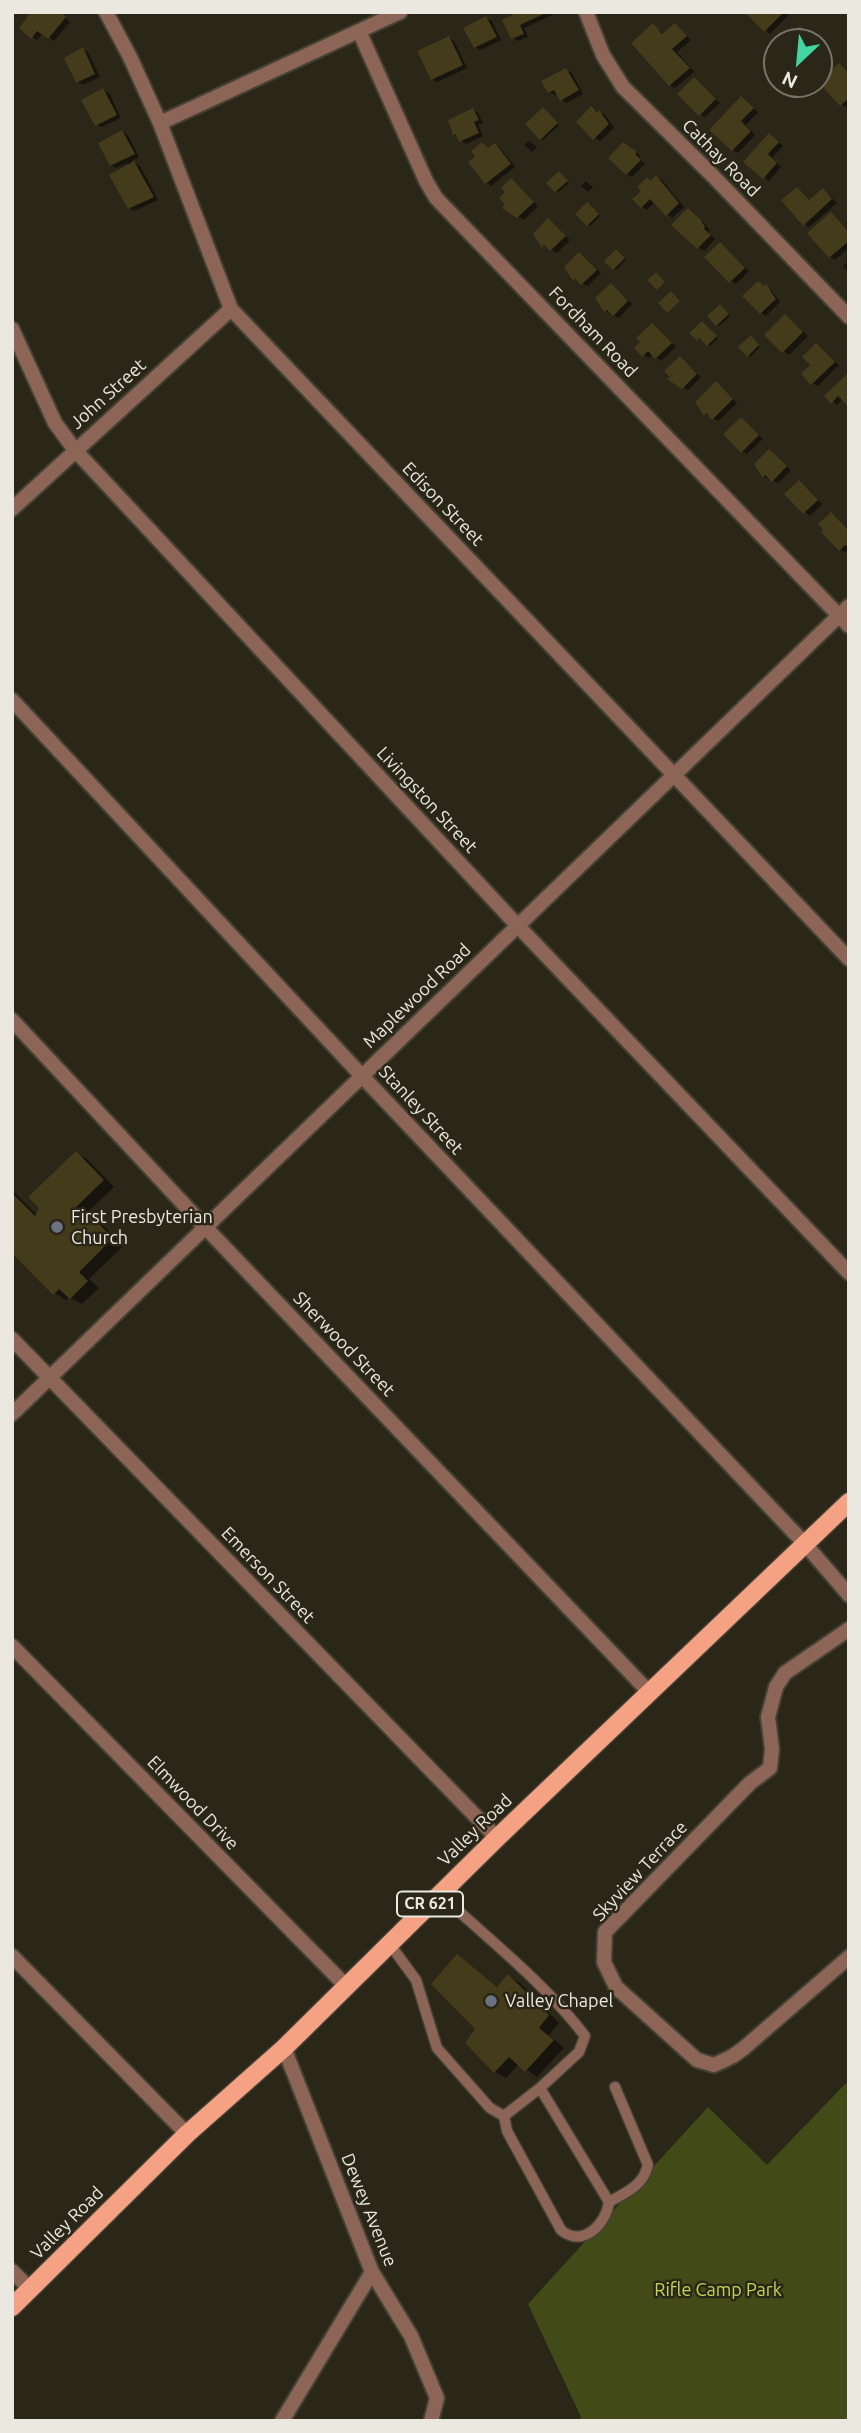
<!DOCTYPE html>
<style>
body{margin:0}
#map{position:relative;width:861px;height:2433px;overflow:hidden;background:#2a2618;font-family:Ubuntu,sans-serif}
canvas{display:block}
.frame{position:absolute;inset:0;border:14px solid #eae8df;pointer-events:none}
.north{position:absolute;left:763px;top:28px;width:70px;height:70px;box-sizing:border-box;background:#2a2618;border:2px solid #777468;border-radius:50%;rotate:206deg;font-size:19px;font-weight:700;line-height:28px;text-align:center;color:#eae8df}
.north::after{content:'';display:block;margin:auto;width:24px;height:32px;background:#42d4a1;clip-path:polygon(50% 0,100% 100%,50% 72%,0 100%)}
</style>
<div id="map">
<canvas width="861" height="2433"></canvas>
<div class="frame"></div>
<div class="north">N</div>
</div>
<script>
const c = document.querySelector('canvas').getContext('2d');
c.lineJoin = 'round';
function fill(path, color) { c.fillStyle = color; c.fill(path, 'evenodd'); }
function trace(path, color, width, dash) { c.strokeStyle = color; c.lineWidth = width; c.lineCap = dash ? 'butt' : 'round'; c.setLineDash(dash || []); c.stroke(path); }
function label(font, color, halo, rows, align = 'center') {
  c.font = font + ' Ubuntu,sans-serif'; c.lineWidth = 5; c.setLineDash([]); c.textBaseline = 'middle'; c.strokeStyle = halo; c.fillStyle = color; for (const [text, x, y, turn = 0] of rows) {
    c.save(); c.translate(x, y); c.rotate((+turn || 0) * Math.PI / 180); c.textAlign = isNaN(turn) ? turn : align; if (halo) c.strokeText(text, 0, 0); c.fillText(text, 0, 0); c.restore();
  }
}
const green = new Path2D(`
 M849 2080V2421H579L581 2417 528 2304 708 2107 767 2165Z`);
const shadow = new Path2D(`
 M59 12 70 22 54 41 43 33 37 40 21 28Z
 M513 12H553L554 14 524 28 528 37 518 41 513 38Z
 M747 12H786L789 15 770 34Z
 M486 18 492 21 501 40 480 50 475 47Z
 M675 25 691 40 677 52 694 72 675 88 670 85 654 26 664 34Z
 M449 38 454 41 467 68 437 82 432 79Z
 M819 44 827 51 819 60Z
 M83 49 88 52 100 77 83 85 78 82 67 59Z
 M777 52V64L771 59Z
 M819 62 826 69 819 77Z
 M840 65 849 72V106L847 108 842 105Z
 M566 70 572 73 583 94 566 103 558 94 555 95 549 92Z
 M694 79 720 103 705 117 700 114Z
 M103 90 109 93 121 118 101 127 96 124Z
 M746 101 758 112 746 125 755 135 738 153 733 150Z
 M592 108 605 115 614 128 600 141 595 138Z
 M473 110 478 113 483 123 478 125 483 136 466 144 454 135Z
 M545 110 559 125 543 140 541 139Z
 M122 132 128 135 139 157 131 161 140 166 158 200 134 211 129 208 130 165 128 163 116 168 111 165Z
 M775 139 783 146 772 158 781 167 769 181 746 161Z
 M529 141 537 147 532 152 524 145Z
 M483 144 489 149 495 145 500 148 515 167 491 186 486 182 478 157Z
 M624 144 641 156 639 158 645 164 632 177 627 174Z
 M561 174 569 183 558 192 549 183Z
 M657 177 662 180 684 207 672 218 655 202 647 210 642 207 651 182Z
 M511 180 538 206 524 220 505 208Z
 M586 181 593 187 588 192 581 186Z
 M797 189 810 201 823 190 837 203 809 227 804 224Z
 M589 205 600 216 590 226 588 225Z
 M693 213 705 224 710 231 708 232 715 239 704 251 698 247Z
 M831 214 849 231V248L835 260 830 257Z
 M549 220 570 240 557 253 543 246 535 234Z
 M720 244 749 271 736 284 731 281Z
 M619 252 626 260 616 270 614 269Z
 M580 254 601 273 588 286 574 280 566 267Z
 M849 260V273L843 266Z
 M611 285 632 304 619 318 606 311Z
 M766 287 771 290 780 302 766 316 761 313Z
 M722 308 730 316 719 326 717 325Z
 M785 316 808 336 789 355 767 335Z
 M704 324 718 338 710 346 702 338 698 339Z
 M652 325 676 347 661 361 653 354 649 358 643 355Z
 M753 338 760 347 750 357 748 355Z
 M816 345 839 365 818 386 812 383V365Z
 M680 358 701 377 688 390 683 387Z
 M847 376 849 404 843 399 837 405 826 396Z
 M721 387 737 403 718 421 705 414Z
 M742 419 763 439 747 454 742 451Z
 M770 451 791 470 778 483 764 477 756 464Z
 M799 482 822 504 810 516 786 494Z
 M831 514 849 530V549L845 552 840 549Z
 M76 1153 88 1160 114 1187 86 1214 99 1221 123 1246 89 1279 99 1288 82 1304 69 1297 66 1300 55 1293 12 1250V1190L37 1215Z
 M457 1956 499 1988 509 1976 520 1983 559 2023 549 2035 564 2048 537 2077 519 2064 506 2078 495 2072 477 2029Z`);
const building = new Path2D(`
 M31 12H60L66 17 48 39 37 31 31 39 19 28Z
 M511 12H548L520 25 524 34 511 39 502 20 512 15Z
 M745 12H784L764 32Z
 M486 16 497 37 474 48 463 28Z
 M653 23 662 34 675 23 687 36 672 49 690 68 669 86 631 43Z
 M800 26 817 42H785Z
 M449 36 463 65 431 80 417 51Z
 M83 47 95 74 76 83 64 58Z
 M839 63 849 73V98L840 106 819 83Z
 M566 68 579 90 560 101 554 90 548 93 541 81Z
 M694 77 716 99 699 116 677 94Z
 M103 88 117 115 95 126 81 100Z
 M741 96 754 108 741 121 751 131 732 151 709 130Z
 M591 106 597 112 599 110 609 124 593 140 576 122Z
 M543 107 558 123 540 140 525 124Z
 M473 108 479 120 474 122 479 133 459 142 455 134 453 136 448 120Z
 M122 130 135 154 110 166 98 143Z
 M769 133 779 142 768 154 777 163 763 179 743 162Z
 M482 142 488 148 495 143 511 164 485 184 468 162 475 156 471 151Z
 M623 142 637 152 635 154 641 160 626 175 608 158Z
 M134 161 154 197 128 209 109 175Z
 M559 171 568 181 555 192 546 183Z
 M656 175 679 203 666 216 650 199 641 208 632 199 641 191 637 187 647 177 650 181Z
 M511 178 534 202 517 218 502 208 505 205 499 198 505 192 501 188Z
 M797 187 809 200 823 188 832 199 803 226 781 200Z
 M587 202 599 214 587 226 575 214Z
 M688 208 700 219 705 227 704 229 711 235 697 249 671 225Z
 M831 212 849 232V241L829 258 807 233Z
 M548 218 566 236 550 251 544 245 542 248 533 234Z
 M720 242 745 268 729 283 704 257Z
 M616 249 625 258 613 270 604 261Z
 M579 252 597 270 581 285 575 279 573 281 564 267Z
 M656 272 665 282 657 290 647 280Z
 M758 281 764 286 766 284 776 299 760 314 742 296Z
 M611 283 628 301 613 316 607 310 604 312 595 298Z
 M671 291 680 301 667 313 658 303Z
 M720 304 729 314 716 326 707 316Z
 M785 314 803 332 782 353 764 335Z
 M702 321 717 336 707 346 699 338 697 341 689 333Z
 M652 323 672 343 655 359 648 351 642 357 634 348 640 342 636 338Z
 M751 335 759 345 747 357 738 347Z
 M816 343 835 362 811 385 801 374 810 365 802 357Z
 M680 356 697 374 682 389 667 379 670 377 664 371Z
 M847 374 849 407 838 396 831 404 824 396Z
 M716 381 733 399 712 420 706 413 704 416 695 402Z
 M741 417 759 435 741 453 723 434Z
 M769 449 787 466 772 482 765 475 763 478 754 464Z
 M799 480 818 500 803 514 784 494Z
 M831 512 849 531V548L845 545 839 551 821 532 823 530 818 524Z
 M76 1151 104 1180 74 1209 77 1216 87 1212 113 1238 79 1272 88 1281 70 1299 59 1289 53 1295 12 1253V1193L35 1216 39 1208 28 1197Z
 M457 1954 497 1987 508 1974 549 2015 539 2028 554 2040 525 2072 509 2057 494 2073 465 2043 475 2029 431 1984Z`);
const service = new Path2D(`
 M388 1945 394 1950 416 1980 437 2048 490 2108 504 2116 540 2088 579 2052 585 2036C544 1982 489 1940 440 1894
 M504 2116 507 2131 561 2230C582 2248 606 2225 609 2202L540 2088
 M609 2202C627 2192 643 2186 648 2165L615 2087`);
const minor = new Path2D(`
 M106 12 130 57 160 123 231 309 849 959
 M586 12 603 55 623 87 712 175 849 317
 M359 31 426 181 436 198 849 626
 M160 123 400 12
 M12 329 55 423 75 450 517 925 849 1273
 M12 509 231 309
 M12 700 362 1076 805 1544 849 1595
 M12 1020 206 1228 649 1692
 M12 1339 497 1838
 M12 1414 849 606
 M849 1629 785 1673 776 1687 768 1717 772 1749 770 1768 750 1783 605 1932 604 1962 616 1987 697 2060 714 2065 733 2056 744 2048 849 1957
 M12 1646 346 1986
 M12 1956 187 2134
 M284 2048 372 2272 411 2336 437 2398 431 2421
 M12 2271 30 2289
 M282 2421 372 2272`);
const primary = new Path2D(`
 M12 2307 187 2134 284 2048 497 1838 849 1502`);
const markers = [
 [57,1227,7,"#6b7280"],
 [491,2001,7,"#6b7280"]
];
const shields = [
 [430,1904,66]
];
const shieldNames = [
 ["CR 621",430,1904]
];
const streetNames = [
 ["Cathay Road",721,158,45],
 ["Fordham Road",593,332,46],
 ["John Street",108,394,-42],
 ["Edison Street",443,504,46],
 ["Livingston Street",427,800,47],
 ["Maplewood Road",417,996,-44],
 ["Stanley Street",421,1110,47],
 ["Sherwood Street",344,1344,46],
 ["Emerson Street",268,1575,46],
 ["Elmwood Drive",193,1803,46],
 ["Valley Road",475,1830,-44],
 ["Skyview Terrace",640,1871,-47],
 ["Dewey Avenue",369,2210,68],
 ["Valley Road",67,2223,-45]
];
const poiNames = [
 ["First Presbyterian",71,1217],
 ["Church",71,1238],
 ["Valley Chapel",505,2001]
];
const parkNames = [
 ["Rifle Camp Park",718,2290]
];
fill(green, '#424b17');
fill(shadow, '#0007');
fill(building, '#433b1a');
trace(service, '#454134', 13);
trace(minor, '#454134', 18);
trace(primary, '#454134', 21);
trace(service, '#8d6556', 10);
trace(minor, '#8d6556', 14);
trace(primary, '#f5a284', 18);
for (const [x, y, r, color] of markers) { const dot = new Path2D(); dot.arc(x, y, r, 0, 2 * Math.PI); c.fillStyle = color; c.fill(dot); trace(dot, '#2a2618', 2.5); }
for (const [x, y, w] of shields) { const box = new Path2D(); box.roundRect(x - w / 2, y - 12.5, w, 25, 5); c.fillStyle = '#2a2618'; c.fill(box); trace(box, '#eae8df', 2); }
label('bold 16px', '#eae8df', null, shieldNames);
label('18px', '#eae8df', '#2a2618', streetNames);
label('18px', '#eae8df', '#2a2618', poiNames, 'left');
label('18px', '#c2d755', '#2a2618', parkNames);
</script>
